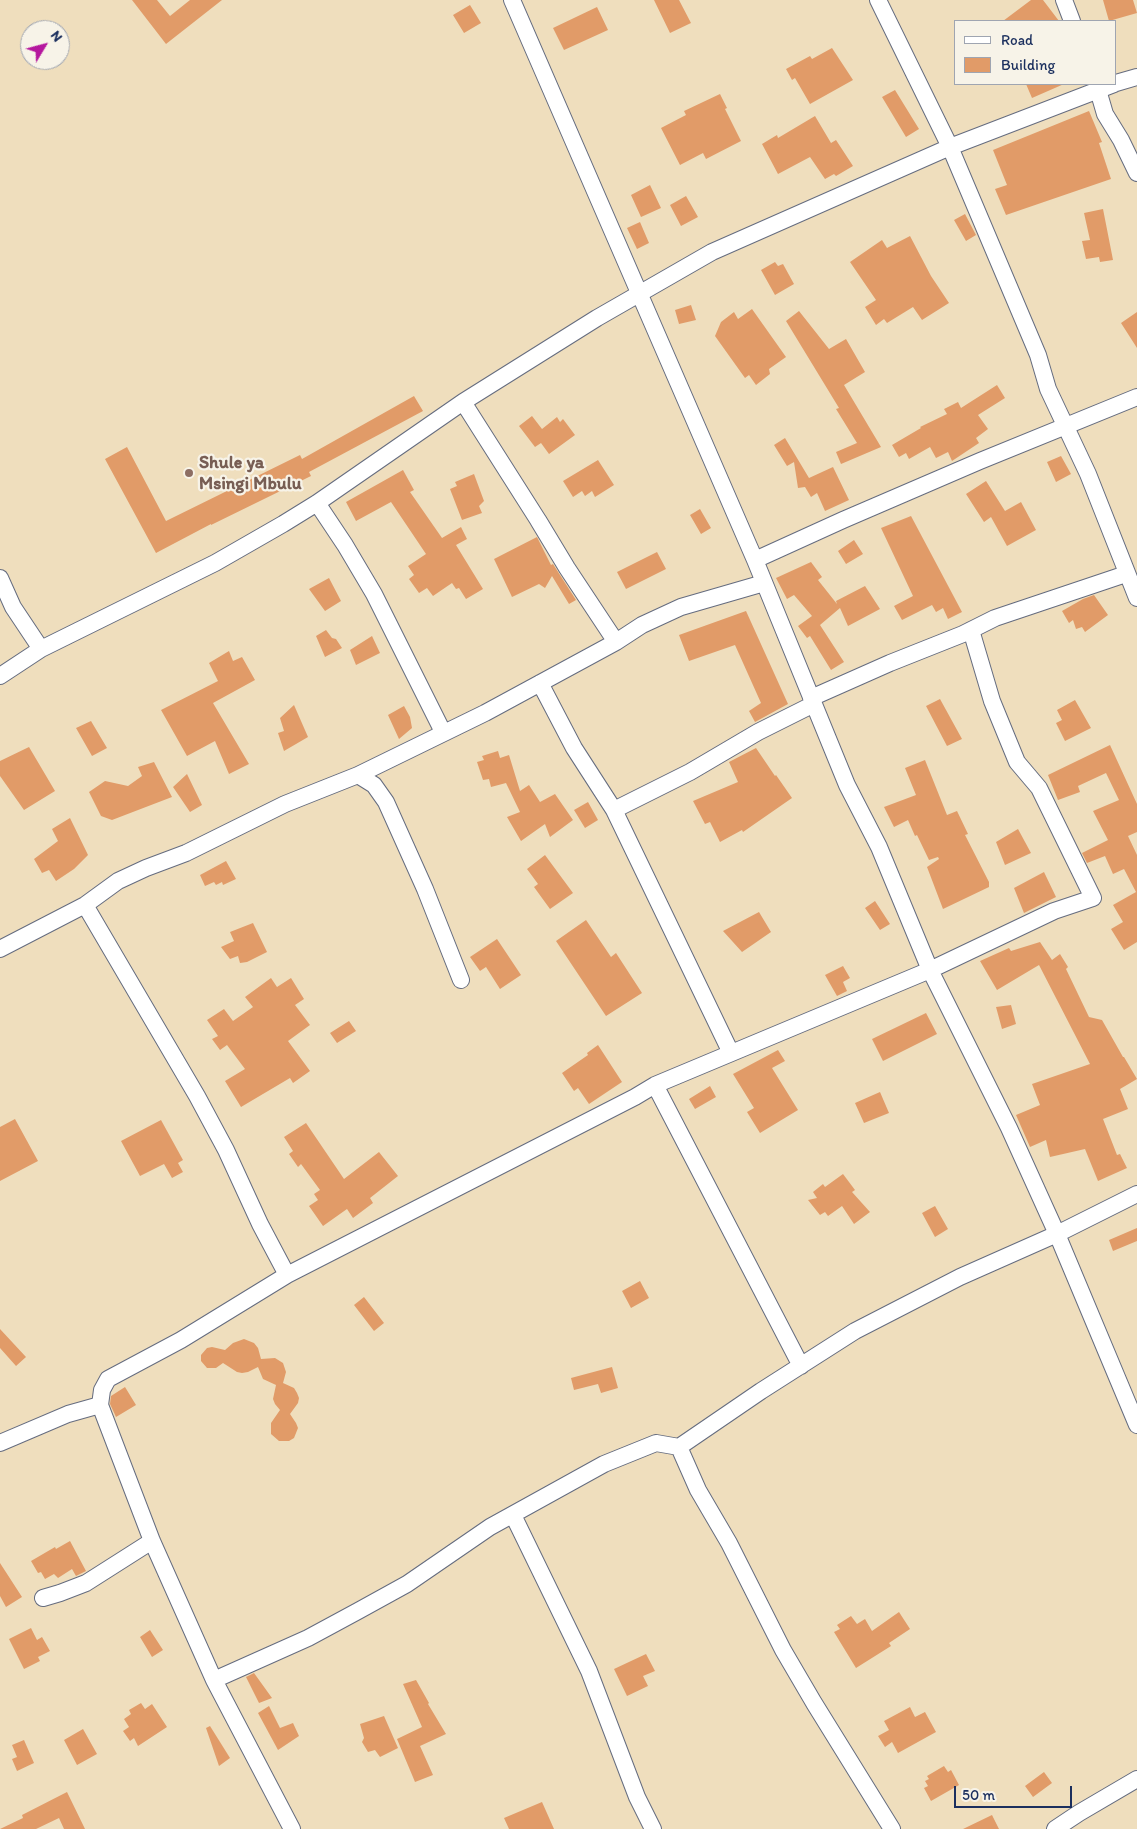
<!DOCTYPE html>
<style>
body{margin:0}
#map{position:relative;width:1137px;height:1829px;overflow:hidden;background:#efdebd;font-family:Itim,sans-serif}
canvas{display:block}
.legend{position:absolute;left:954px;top:20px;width:162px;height:65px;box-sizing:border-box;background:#f7f3e8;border:1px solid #9fa5b1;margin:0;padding:6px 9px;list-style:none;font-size:15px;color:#1b2f5e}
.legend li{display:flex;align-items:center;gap:10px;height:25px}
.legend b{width:25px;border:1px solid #9fa5b1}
.north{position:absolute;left:20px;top:20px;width:50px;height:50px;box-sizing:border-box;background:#f7f3e8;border:1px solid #9fa5b1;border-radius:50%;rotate:53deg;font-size:14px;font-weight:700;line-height:20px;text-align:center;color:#1b2f5e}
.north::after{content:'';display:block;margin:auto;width:18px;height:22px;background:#b5179e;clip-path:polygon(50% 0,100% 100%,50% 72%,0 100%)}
.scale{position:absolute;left:954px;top:1786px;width:118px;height:22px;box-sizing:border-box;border:2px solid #1b2f5e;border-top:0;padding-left:6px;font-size:15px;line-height:18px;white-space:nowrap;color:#1b2f5e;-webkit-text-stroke:4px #f7f3e8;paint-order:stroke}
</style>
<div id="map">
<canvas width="1137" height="1829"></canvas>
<ul class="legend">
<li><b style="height:6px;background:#fff"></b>Road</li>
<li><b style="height:14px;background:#e19b68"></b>Building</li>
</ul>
<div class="north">N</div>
<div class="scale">50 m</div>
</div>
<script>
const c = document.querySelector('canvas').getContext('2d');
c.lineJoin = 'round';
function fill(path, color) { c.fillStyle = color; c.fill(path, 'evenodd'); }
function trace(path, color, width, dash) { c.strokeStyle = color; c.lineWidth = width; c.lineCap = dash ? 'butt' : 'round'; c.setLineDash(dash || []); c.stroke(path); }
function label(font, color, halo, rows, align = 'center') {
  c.font = font + ' Itim,sans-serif'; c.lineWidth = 4.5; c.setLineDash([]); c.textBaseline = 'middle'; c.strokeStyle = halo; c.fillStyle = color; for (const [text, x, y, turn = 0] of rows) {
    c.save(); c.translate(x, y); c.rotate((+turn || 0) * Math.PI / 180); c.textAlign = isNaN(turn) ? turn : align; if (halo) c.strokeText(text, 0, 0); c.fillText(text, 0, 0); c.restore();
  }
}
const building = new Path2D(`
 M132 0H157L170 16 190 0H222L166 44Z
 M654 0H679L691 23 670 33Z
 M1031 0H1043L1059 21H1003Z
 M1103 0H1133L1137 13 1109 21Z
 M470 5 481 23 464 33 453 15Z
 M597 7 608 30 564 50 553 28Z
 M832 48 853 80 810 104 795 78 792 80 786 69 810 56 812 59Z
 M1026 84H1064L1032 98Z
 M895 90 919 129 906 137 882 97Z
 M720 94 727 108 725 109 741 141 706 159 703 153 680 165 661 128 686 115 684 111Z
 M1089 111 1102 142 1099 143 1111 179 1006 215 995 189 1007 185 993 150Z
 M815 116 831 143 836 140 853 166 836 176 834 174 825 179 810 157 778 174 762 144 777 135 778 138Z
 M650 185 661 208 641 217 631 195Z
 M686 196 698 217 681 226 670 205Z
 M1103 209 1113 260 1100 262 1099 257 1086 259 1082 241 1090 240 1084 213Z
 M965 214 976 235 966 241 954 220Z
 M640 222 649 243 637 249 627 228Z
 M910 236 931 276 949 303 922 320 913 307 887 323 884 319 876 325 865 307 876 300 850 262 882 240 887 248Z
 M775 262 778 266 783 264 794 284 775 295 761 270Z
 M691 305 696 320 679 324 675 310Z
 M752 309 786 357 769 369 770 374 756 385 749 375 745 378 715 336 721 322 734 312 738 319Z
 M799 311 829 349 846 339 865 372 844 385 881 447 841 464 836 452 857 443 836 409 839 408 786 321Z
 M1137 312V348L1121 323Z
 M997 385 1005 398 978 415 988 429 976 438 979 443 952 461 948 452 936 458 930 447 909 459 906 453 899 457 892 445 921 428 920 427 947 414 944 409 958 402 961 408Z
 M414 396 423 411 309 472 311 476 211 525V524L156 553 105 459 127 447 166 521 300 455 302 459Z
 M532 416 542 429 557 417 560 422 563 419 575 435 549 454 541 443 535 447 519 426Z
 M785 438 809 478 833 467 849 500 825 511 817 493 811 497 805 487 798 488 794 462 787 466 774 445Z
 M1061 456 1071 474 1056 482 1047 462Z
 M598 460 614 485 595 497 592 491 585 496 582 491 573 497 563 481Z
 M403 470 414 490 410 492 442 538 461 527 467 539 456 545 483 589 466 599 459 588 456 589 452 583 433 596 427 588 419 593 409 579 414 575 408 566 426 554 391 502 356 521 346 502Z
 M474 474 484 501 479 506 482 513 462 520 450 489 457 486 455 482Z
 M986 481 1005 511 1021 502 1036 530 1007 546 991 517 984 522 966 494Z
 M700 509 711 528 701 534 690 515Z
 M911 516 962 612 948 619 943 608 936 612 932 605 902 620 894 606 913 596 881 528Z
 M537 537 551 565 553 564 576 600 569 604 552 576 545 588 539 584 512 597 494 559Z
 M854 540 863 554 846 564 838 551Z
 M657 552 666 569 626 589 617 572Z
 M811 562 822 577 818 580 837 604 836 601 865 586 880 609 848 626 840 608 820 625 844 662 831 670 810 636 807 638 798 626 812 616 794 595 787 599 776 578Z
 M329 578 341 601 325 611 309 589Z
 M1094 595 1108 615 1085 632 1082 627 1076 629 1073 620 1069 623 1062 611 1083 599Z
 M746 611 788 704 755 722 749 711 761 703 735 645 689 661 679 635Z
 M326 630 332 638 336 639 342 648 325 657 316 636Z
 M372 636 380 653 356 665 350 650Z
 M229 651 233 661 242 657 255 680 213 703 249 764 229 774 215 741 187 756 161 710 218 681 209 663Z
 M940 699 962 739 947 746 926 706Z
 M1075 700 1091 728 1065 741 1056 723 1062 720 1057 710Z
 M294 705 308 737 284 751 278 733 284 731 280 718Z
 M404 706 410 717 412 728 399 739 388 715Z
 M91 721 107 748 92 756 76 728Z
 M1110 745 1137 804V832L1128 836 1137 855V942L1124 950 1111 929 1123 922 1113 905 1136 892 1124 869 1113 874 1105 856 1087 863 1082 853 1108 840 1093 811 1119 800 1106 773 1078 786 1080 792 1058 800 1048 775Z
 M29 747 55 791 24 810 0 776V761Z
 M756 748 775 776 776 775 792 798 743 832 742 830 720 842 710 822 705 824 693 801 738 782 729 762Z
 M498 751 500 758 509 755 520 791 529 785 540 802 555 794 573 820 550 837 545 824 521 841 507 817 520 812 506 783 491 787 489 779 483 780 477 762 484 760 482 756Z
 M925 760 947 815 957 811 968 834 965 835 989 882V887L943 909 927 867 939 859 938 857 929 860 917 835 915 836 908 820 894 827 884 807 916 795 905 768Z
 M154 762 172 797 112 820 101 816 89 792 105 781 128 786 142 776 138 767Z
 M187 774 202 805 190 812 173 787Z
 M588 802 598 820 585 828 574 810Z
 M70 818 88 855 74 869 56 881 49 870 42 873 34 859 58 841 52 829Z
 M1018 829 1031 853 1005 865 996 842Z
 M545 855 573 893 550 909 534 887 538 884 527 869Z
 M226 861 236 879 223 885 222 882 216 885 214 882 205 886 200 875Z
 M1044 872 1056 897 1024 913 1014 888Z
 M875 901 890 924 880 930 865 908Z
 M759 912 771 932 742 952 723 931Z
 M586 920 611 957 616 953 642 993 606 1016 556 941Z
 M253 923 267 952 247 962 240 963 238 956 230 959 221 947 234 941 230 932Z
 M497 939 521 975 500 989 486 967 480 971 470 957Z
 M1040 942 1052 960 1060 954 1068 967 1066 969 1089 1017 1102 1020 1123 1057H1124L1137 1079 1120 1089 1128 1109 1103 1119 1117 1155 1120 1154 1127 1168 1098 1181 1085 1149 1050 1157 1046 1140 1030 1147 1016 1115 1040 1105 1032 1084 1090 1064 1039 965 997 990 980 961 1009 948 1011 951Z
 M843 966 850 978 843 982 847 991 837 996 825 975Z
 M271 978 277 987 291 978 304 999 295 1005 310 1025 288 1041 310 1071 293 1083 290 1078 241 1107 225 1081 245 1069 227 1045 220 1050 212 1039 218 1036 207 1020 224 1009 233 1021 253 1007 245 997Z
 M1011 1005 1016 1024 1002 1029 996 1007Z
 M926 1013 937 1034 883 1061 872 1039Z
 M349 1021 356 1031 337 1043 330 1033Z
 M598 1045 622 1082 589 1104 578 1088 574 1091 562 1073 588 1055 587 1053Z
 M778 1050 785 1061 772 1068 798 1110 760 1133 747 1112 754 1108 733 1074Z
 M710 1086 716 1097 695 1109 689 1099Z
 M880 1092 889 1113 864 1123 855 1103Z
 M15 1119 38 1161 0 1181V1127Z
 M161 1120 183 1160 178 1163 183 1172 172 1178 164 1164 140 1176 121 1141Z
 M306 1123 344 1179 379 1152 398 1176 370 1198 373 1203 353 1218 347 1209 323 1226 309 1206 318 1200 314 1194 320 1190 301 1164 298 1167 289 1154 293 1151 284 1137Z
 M843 1174 855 1190 852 1192 870 1212 854 1224 842 1206 828 1216 825 1212 820 1215 808 1200 817 1198 813 1192 823 1184 825 1187Z
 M935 1206 948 1229 935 1237 922 1213Z
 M1137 1228V1241L1113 1251 1109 1240Z
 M640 1281 649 1298 631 1308 622 1291Z
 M364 1297 384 1323 374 1331 354 1305Z
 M0 1329 26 1357 16 1366 0 1348Z
 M244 1339 254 1343 258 1348 261 1359 275 1358 283 1363 286 1372 283 1383 294 1388 297 1393 299 1398 298 1403 290 1414 296 1423 298 1428 294 1438 289 1441H279L271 1434V1423L280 1410 275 1404 273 1399 276 1385 263 1379 258 1367 248 1372 242 1373 237 1372 223 1363 216 1368H207L201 1361V1355L207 1348 212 1347 225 1350 233 1343Z
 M612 1367 618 1388 601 1393 598 1384 574 1390 571 1378Z
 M125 1387 136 1405 116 1417 110 1404 111 1396Z
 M70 1541 86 1571 76 1576 72 1569 58 1578 54 1574 45 1579 41 1572 38 1573 31 1561 55 1547 56 1549Z
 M0 1563 22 1597 6 1607 0 1596Z
 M899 1612 910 1629 889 1643 891 1646 856 1668 834 1632 840 1629 837 1625 851 1616 857 1624 865 1619 872 1631Z
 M31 1628 37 1640 42 1637 50 1651 38 1657 40 1661 24 1669 9 1639Z
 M150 1630 163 1650 152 1657 140 1637Z
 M646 1654 655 1671 643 1676 648 1686 627 1696 614 1669Z
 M254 1673 272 1698 259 1703 246 1677Z
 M416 1680 429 1703 428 1704 446 1734 420 1746 433 1775 415 1782 397 1739 422 1727 403 1684Z
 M141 1703 145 1709 152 1704 167 1727 138 1746 134 1738 130 1741 123 1731 129 1727 124 1719 131 1714 129 1710Z
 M269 1706 280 1728 293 1723 299 1736 278 1750 258 1713Z
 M910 1707 915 1717 925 1712 936 1732 898 1753 892 1742 885 1747 878 1736 889 1730 884 1721Z
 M384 1716 398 1748 380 1757 375 1750 368 1752 362 1742 364 1738 360 1724Z
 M210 1726 230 1758 219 1766 206 1728Z
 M83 1729 97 1754 77 1765 64 1740Z
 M24 1740 34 1763 17 1771 12 1759 17 1757 12 1745Z
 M944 1766 948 1772 951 1770 959 1785 931 1801 924 1788 928 1786 925 1781 929 1779 927 1776Z
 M1044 1772 1052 1783 1033 1797 1025 1786Z
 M67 1792 85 1829H64L59 1818 36 1829H0L23 1818 22 1815Z
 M542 1802 554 1829H509L504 1818Z
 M992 1815 999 1829H963Z`);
const street = new Path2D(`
 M512 0 755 560 847 785 879 847 930 970 1009 1128 1057 1234 1137 1425
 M878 0 950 147 1038 355 1048 389 1088 474 1137 598
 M1064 0 1072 21
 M1116 83 1137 77
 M1098 90 1105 114 1121 140 1137 173
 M463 402 538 520 567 568 616 642
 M317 503 345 545 374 594 443 732
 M755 560 843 520 980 461 1137 397
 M0 578 13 607 41 649
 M0 676 41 649 215 563 283 524 317 503 463 402 597 318 712 252 950 147 1114 84
 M540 683 574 748 614 810 731 1053
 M811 698 890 663 963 634 995 618 1126 574
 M358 775 374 785 386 802 425 889 461 980
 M614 810 690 772 758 732 814 704
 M85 905 197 1096 226 1150 260 1224 287 1275 635 1097 655 1085 930 970 1054 911 1093 898 1039 788 1017 762 992 701 971 630
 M0 949 85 905 118 881 146 868 186 853 285 804 358 775 485 713 616 642 642 625 681 607 764 583
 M655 1085 801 1366
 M287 1275 181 1340 108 1379 102 1390 100 1405 152 1541 214 1680 292 1829
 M0 1443 68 1414 100 1405
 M513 1515 589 1671 637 1797 653 1829
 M43 1598 60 1593 86 1583 152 1541
 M214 1680 308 1638 358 1611 407 1584 490 1527 604 1464 656 1443 679 1447
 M892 1829 814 1703 783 1650 729 1543 698 1490 679 1447 761 1391 855 1331 960 1277 1057 1234 1137 1194
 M1055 1829 1079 1813 1137 1779`);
const markers = [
 [189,473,5,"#8d6e63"]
];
const educationNames = [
 ["Shule ya",199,463],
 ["Msingi Mbulu",199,484]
];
fill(building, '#e19b68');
trace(street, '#656c7f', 18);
trace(street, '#fff', 16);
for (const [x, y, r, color] of markers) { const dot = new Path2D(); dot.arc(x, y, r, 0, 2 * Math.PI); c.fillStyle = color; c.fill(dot); trace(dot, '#f7f3e8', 2); }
label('bold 18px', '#785e54', '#f7f3e8', educationNames, 'left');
</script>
